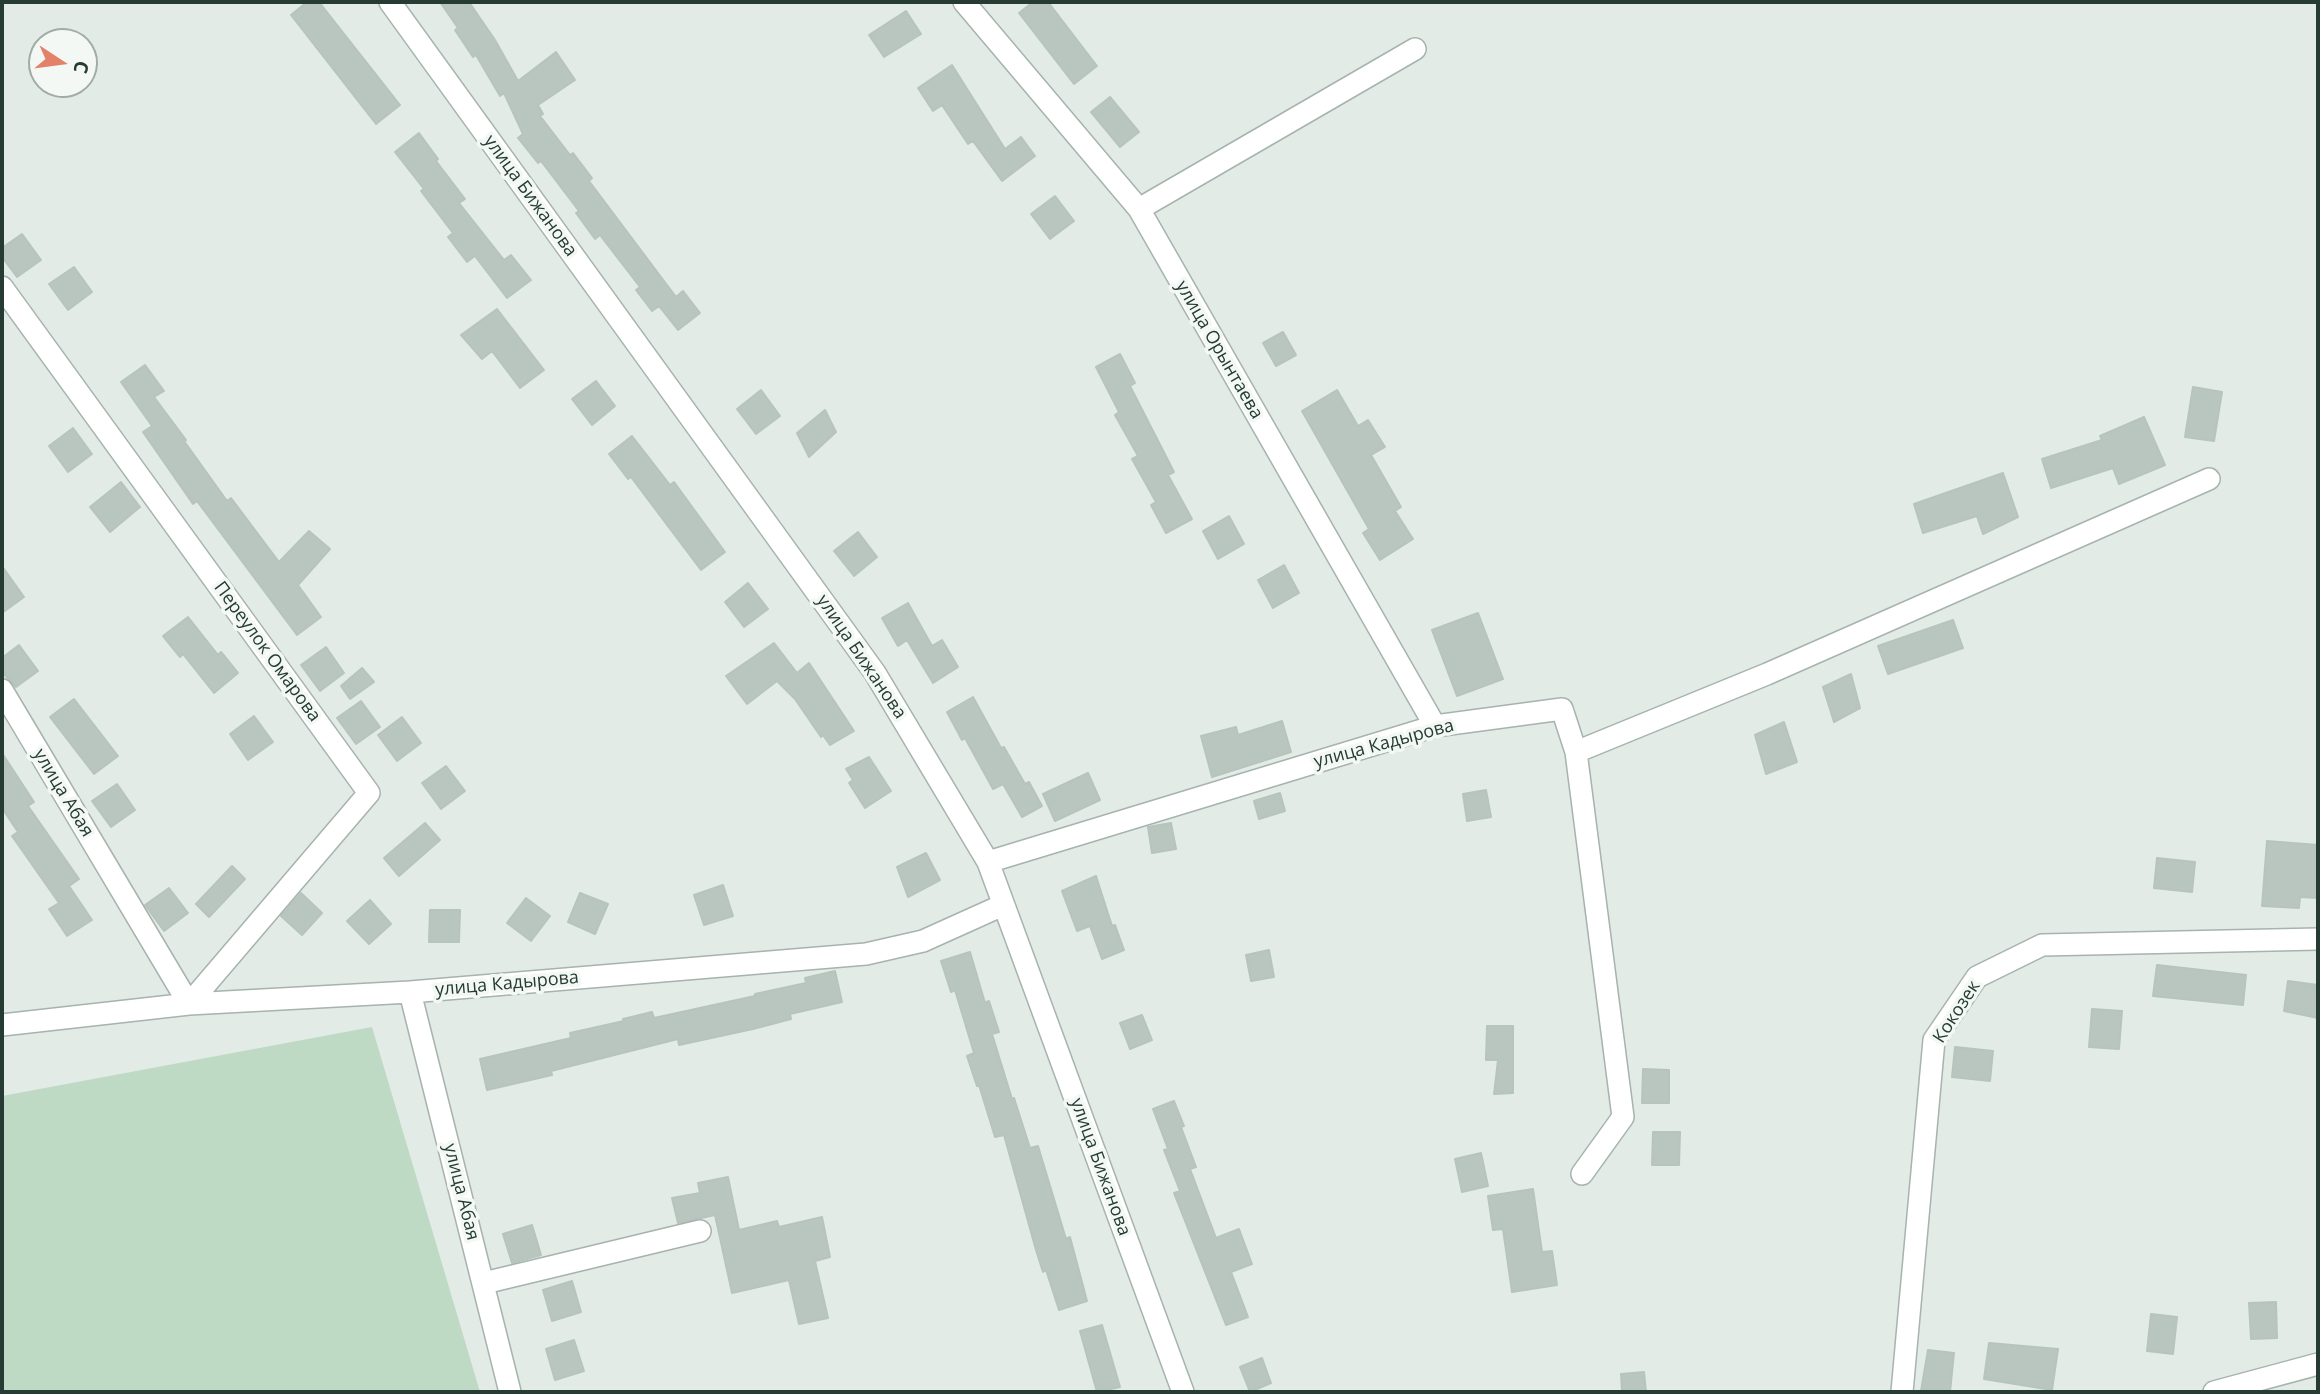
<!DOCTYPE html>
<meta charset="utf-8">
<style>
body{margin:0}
#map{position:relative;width:2320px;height:1394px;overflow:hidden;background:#e3ebe7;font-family:"Open Sans",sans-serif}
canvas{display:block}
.frame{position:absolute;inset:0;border:4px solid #253b34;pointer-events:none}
.north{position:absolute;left:28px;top:28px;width:70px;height:70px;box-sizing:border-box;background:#f3f8f5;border:2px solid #a1aca8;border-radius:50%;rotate:103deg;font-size:19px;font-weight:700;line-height:28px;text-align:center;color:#253b34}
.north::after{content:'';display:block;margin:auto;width:24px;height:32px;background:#e38269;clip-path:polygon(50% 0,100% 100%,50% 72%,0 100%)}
</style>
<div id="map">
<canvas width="2320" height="1394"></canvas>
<div class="frame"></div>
<div class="north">С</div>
</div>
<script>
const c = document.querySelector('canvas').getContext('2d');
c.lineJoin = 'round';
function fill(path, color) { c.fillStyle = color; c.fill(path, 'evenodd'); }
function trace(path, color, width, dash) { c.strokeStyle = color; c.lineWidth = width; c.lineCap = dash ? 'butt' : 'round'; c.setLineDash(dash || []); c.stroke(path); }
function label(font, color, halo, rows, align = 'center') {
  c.font = font + ' "Open Sans",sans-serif'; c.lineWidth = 7; c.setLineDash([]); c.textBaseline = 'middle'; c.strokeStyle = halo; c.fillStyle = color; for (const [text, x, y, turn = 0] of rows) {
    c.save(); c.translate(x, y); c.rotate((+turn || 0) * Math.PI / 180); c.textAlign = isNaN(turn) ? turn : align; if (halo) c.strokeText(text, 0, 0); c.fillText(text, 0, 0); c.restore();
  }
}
const green = new Path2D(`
 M372 1027 480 1392H2V1096Z`);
const building = new Path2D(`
 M307 2H319L400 105 376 124 291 15Z
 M440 2H469L495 40 518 81 556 52 575 80 538 105 543 114 540 116 570 155 573 153 592 178 589 181 676 297 683 291 700 313 678 330 659 306 652 311 636 290 640 287 600 235 595 239 576 213 579 211 541 161 538 163 518 138 523 134 504 93 500 96 476 55 473 57 455 30 458 28Z
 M1033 2H1048L1097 66 1074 84 1019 13Z
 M906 11 921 34 884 57 869 35Z
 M952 65 1005 149 1021 137 1035 156 1002 181 973 141 968 144 942 105 933 111 918 88Z
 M1110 97 1139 132 1120 147 1091 112Z
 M419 133 438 159 436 161 465 199 459 203 504 260 511 255 531 280 507 298 475 256 467 262 448 237 453 233 421 191 424 189 395 152Z
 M1055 196 1074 221 1050 239 1031 214Z
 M22 234 41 260 17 277 2 257V248Z
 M74 267 92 292 68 310 49 284Z
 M497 309 544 370 520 388 492 351 482 359 461 335Z
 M1283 332 1296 355 1276 366 1263 343Z
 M1120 354 1135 383 1130 386 1174 472 1168 475 1192 519 1166 533 1151 505 1156 502 1132 459 1138 456 1115 415 1119 412 1096 367Z
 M145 365 164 391 154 397 186 440 184 441 227 501 231 498 279 562 309 531 330 549 298 585 321 617 297 635 197 501 193 504 143 432 152 426 121 382Z
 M596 381 615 406 592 425 572 399Z
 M2193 387 2222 392 2214 441 2185 437Z
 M761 390 780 416 756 434 737 409Z
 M1337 390 1358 426 1368 420 1385 447 1371 455 1401 507 1395 511 1413 539 1380 560 1363 533 1369 529 1302 411Z
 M825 410 836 432 809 457 797 433Z
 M2144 417 2165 465 2119 484 2113 468 2051 488 2042 459 2102 440 2100 436Z
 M73 428 92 454 68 472 49 446Z
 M632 436 670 485 674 482 725 552 701 570 631 477 628 479 609 454Z
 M2003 473 2018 517 1983 534 1977 516 1923 533 1914 504Z
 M121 482 140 507 110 532 90 507Z
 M1229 516 1244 544 1218 559 1203 531Z
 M858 532 877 557 854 576 834 551Z
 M1284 565 1299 593 1273 608 1258 580Z
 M2 566 24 597 2 613Z
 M748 583 768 609 744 627 725 602Z
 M908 603 932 646 942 640 958 667 933 683 907 640 898 646 882 618Z
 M1478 613 1503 679 1457 696 1432 630Z
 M188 617 218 655 221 652 238 673 214 693 183 654 180 657 163 636Z
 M1953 620 1963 648 1888 674 1878 646Z
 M774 643 797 673 809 663 854 731 830 745 823 735 821 737 795 699 777 681 747 704 726 676Z
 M19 645 38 671 16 687 2 672V658Z
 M326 647 344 673 320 691 301 665Z
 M362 668 374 682 350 699 341 686Z
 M1851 674 1860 708 1834 722 1823 687Z
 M973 697 1001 748 1004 747 1025 784 1029 782 1042 806 1022 817 1003 784 993 789 965 738 962 740 947 712Z
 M74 699 118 756 94 774 50 717Z
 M361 701 380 727 356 744 337 718Z
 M254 716 273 742 248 760 230 734Z
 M402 717 421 743 397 761 378 735Z
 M1282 721 1291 752 1212 777 1201 736 1236 727 1238 735Z
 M1784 722 1797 762 1766 774 1755 735Z
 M2 753 34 802 28 806 79 879 69 886 92 920 67 936 49 909 59 903 12 836 18 832 2 808Z
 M869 757 891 791 865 808 849 783 853 780 846 769Z
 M446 766 465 791 441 809 422 783Z
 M1088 773 1100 800 1055 821 1043 794Z
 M117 784 135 810 111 827 92 801Z
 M1486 790 1491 817 1467 821 1463 794Z
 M1280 793 1285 811 1259 819 1254 801Z
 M425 823 440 840 399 876 384 858Z
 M1171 823 1176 849 1152 853 1148 827Z
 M2267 841 2318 845V898L2300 897 2299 908 2262 906Z
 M926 853 940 880 908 897 897 867Z
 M2157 858 2195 862 2192 892 2154 888Z
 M232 866 245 879 209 917 196 904Z
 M1096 876 1112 926 1115 925 1124 950 1102 959 1090 926 1077 931 1062 891Z
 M723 885 733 916 704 925 694 895Z
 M169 888 188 913 164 931 145 905Z
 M301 893 322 913 302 935 281 916Z
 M580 893 608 904 595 934 568 922Z
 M526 898 550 916 531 941 507 923Z
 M370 900 391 924 369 944 347 921Z
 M430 910H460L459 942H429Z
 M1269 950 1274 977 1251 981 1246 955Z
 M970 952 985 1003 989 1001 999 1032 992 1034 1012 1099 1014 1098 1030 1148 1038 1146 1066 1239 1070 1237 1087 1301 1059 1310 1046 1270 1043 1272 1036 1250 1004 1135 995 1137 979 1085 977 1086 967 1056 974 1053 955 990 951 992 941 961Z
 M2157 965 2246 975 2243 1005 2153 996Z
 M835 971 842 1002 790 1014 791 1019 753 1029 679 1045 678 1039 551 1071 552 1075 487 1090 480 1059 571 1038 570 1033 624 1021 623 1019 652 1012 654 1018 755 996V994L806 983 805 978Z
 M2288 981 2318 985V1018L2284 1011Z
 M2092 1009 2122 1011 2119 1049 2089 1047Z
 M1142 1015 1152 1040 1130 1049 1120 1023Z
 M1487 1026H1513V1093L1494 1094 1498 1060H1486Z
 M1955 1047 1993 1051 1990 1081 1952 1077Z
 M1643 1069 1669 1070V1103H1642Z
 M1174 1101 1184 1126 1181 1127 1196 1167 1190 1169 1216 1238 1239 1229 1252 1264 1231 1272 1248 1317 1226 1325 1174 1193 1180 1191 1164 1150 1168 1149 1153 1109Z
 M1653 1132H1680L1679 1165H1652Z
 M1481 1153 1488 1186 1462 1192 1455 1159Z
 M728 1177 739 1230 777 1221 779 1227 822 1217 830 1257 815 1261 828 1318 799 1324 789 1280 732 1293 715 1215 678 1223 672 1198 700 1193 698 1183Z
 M1533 1189 1542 1252 1552 1251 1557 1285 1512 1292 1503 1229 1493 1230 1488 1196Z
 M532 1225 541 1255 512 1263 503 1234Z
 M572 1281 581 1312 552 1321 543 1290Z
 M2276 1302 2277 1338 2251 1339 2249 1303Z
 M2151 1314 2177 1317 2173 1354 2147 1351Z
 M1102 1325 1120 1387 1097 1392 1080 1331Z
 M574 1340 584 1371 555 1380 546 1349Z
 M1989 1343 2058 1349 2052 1390 1984 1379Z
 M1928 1350 1954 1353 1950 1392 1921 1391Z
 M1262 1358 1271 1383 1250 1392 1240 1367Z
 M1644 1372 1646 1392H1622L1621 1374Z`);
const minor = new Path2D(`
 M390 2 875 673 988 862 1183 1392
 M964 2 1139 209 1435 726
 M1139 209 1415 49
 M2 287 369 793 189 1004 2 690
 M1576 752 1767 674 2209 479
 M988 862 1435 726 1562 709 1576 752 1623 1117 1582 1174
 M410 992 510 1392
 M2 1025 189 1004 410 992 866 954 923 941 1003 905
 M484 1283 700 1231
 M1902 1392 1934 1040 1977 977 2042 945 2318 939
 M2214 1392 2318 1364`);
const streetNames = [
 ["улица Бижанова",530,196,54],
 ["улица Орынтаева",1219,350,60],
 ["Переулок Омарова",267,652,54],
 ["улица Бижанова",861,657,56],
 ["улица Кадырова",1384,744,-15],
 ["улица Абая",63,793,59],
 ["улица Кадырова",507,984,-5],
 ["Кокозек",1957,1012,-57],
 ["улица Бижанова",1100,1167,70],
 ["улица Абая",461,1192,76]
];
fill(green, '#bedac5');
fill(building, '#b9c6c0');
trace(building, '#b6c4be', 2);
trace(minor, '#a6b3ae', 24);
trace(minor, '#fff', 21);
label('18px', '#253b34', '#f3f8f5', streetNames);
</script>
